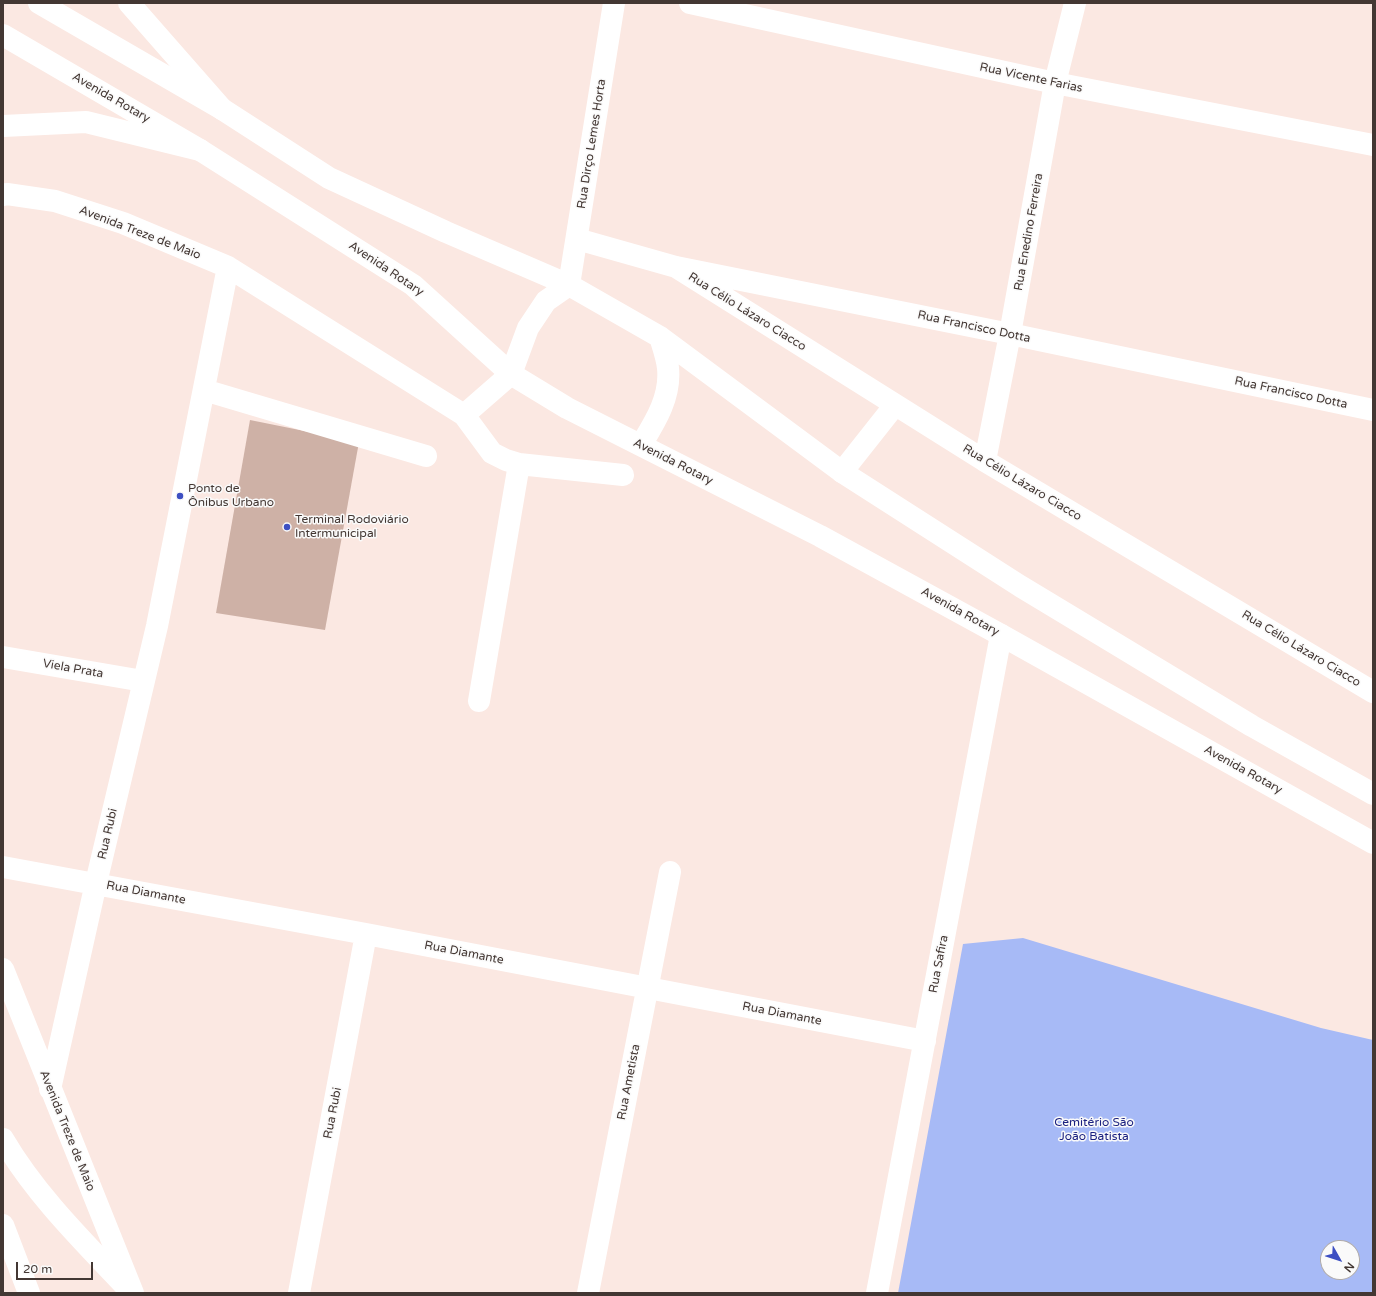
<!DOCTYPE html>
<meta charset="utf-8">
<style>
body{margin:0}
#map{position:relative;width:1376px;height:1296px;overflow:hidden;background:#fbe8e2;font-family:"Varela Round",sans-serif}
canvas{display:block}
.frame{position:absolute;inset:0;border:4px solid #433733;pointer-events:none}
.north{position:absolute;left:1320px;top:1240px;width:40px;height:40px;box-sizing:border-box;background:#fafafa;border:1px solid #b1acaa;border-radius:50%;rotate:129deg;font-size:11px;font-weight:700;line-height:16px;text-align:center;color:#433733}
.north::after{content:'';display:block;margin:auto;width:14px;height:18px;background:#3d4fc2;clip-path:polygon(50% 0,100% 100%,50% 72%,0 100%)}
.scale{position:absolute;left:16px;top:1262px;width:77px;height:18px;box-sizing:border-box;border:2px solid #433733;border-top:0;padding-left:5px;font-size:12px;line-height:14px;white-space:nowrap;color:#433733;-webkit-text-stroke:3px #fafafa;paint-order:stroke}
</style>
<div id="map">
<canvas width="1376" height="1296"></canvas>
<div class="frame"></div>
<div class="north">N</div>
<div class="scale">20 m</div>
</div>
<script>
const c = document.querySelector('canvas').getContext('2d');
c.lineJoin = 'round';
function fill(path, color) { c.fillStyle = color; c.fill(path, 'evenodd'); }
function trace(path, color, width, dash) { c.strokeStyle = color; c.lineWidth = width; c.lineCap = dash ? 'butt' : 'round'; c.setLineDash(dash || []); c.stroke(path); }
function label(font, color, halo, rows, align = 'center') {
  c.font = font + ' "Varela Round",sans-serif'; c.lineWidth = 3; c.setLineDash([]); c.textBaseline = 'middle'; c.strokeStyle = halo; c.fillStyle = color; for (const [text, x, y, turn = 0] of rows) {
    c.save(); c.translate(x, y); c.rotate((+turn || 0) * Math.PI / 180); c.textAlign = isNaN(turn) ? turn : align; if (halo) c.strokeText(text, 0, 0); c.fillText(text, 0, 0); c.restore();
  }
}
const green = new Path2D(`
 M1023 938 1321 1028 1373 1040V1293H898L963 944ZM1328 1248H1352V1272H1328Z`);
const building = new Path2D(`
 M250 420 359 442 325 630 216 613Z`);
const minor = new Path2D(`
 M690 3 1055 83 1373 145
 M3 195 7 194 55 201 123 223 228 267 464 415 511 374
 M577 239 676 267 1010 334 1373 410
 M676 267 985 461 1373 692
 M569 285 614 3
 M204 390 426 456
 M464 415 492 453 506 460 519 464 623 475
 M985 461 1010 334 1055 83 1075 3
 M842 472 895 405
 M3 657 143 681
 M479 701 519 464
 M3 867 366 934 925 1041
 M3 969 133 1293
 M50 1089 96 883 157 626 228 267
 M299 1293 366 934
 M588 1293 670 872
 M877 1293 1001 635`);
const major = new Path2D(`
 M39 3 222 109 329 178 446 232 569 285 660 337 842 472 1020 586 1252 726 1373 794
 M3 35 200 150 413 285 511 374 567 408 820 536 1001 635 1373 843
 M511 374 528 328 546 301 569 285
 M641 445C655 422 671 397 668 368 667 358 663 347 660 337`);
const highway = new Path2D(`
 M129 3 222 109
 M3 126 86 122 200 150
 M3 1139C37 1197 86 1244 132 1293
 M3 1225 29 1293`);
const markers = [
 [180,496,4,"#3d4fc2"],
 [287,527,4,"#3d4fc2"]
];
const streetNames = [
 ["Rua Vicente Farias",1031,78,12],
 ["Avenida Rotary",111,98,30],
 ["Rua Dirço Lemes Horta",592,144,-81],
 ["Rua Enedino Ferreira",1029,232,-80],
 ["Avenida Treze de Maio",140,233,21],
 ["Avenida Rotary",386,269,34],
 ["Rua Célio Lázaro Ciacco",747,312,32],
 ["Rua Francisco Dotta",974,327,12],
 ["Rua Francisco Dotta",1291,393,12],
 ["Avenida Rotary",673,462,27],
 ["Rua Célio Lázaro Ciacco",1022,483,31],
 ["Avenida Rotary",960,612,29],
 ["Rua Célio Lázaro Ciacco",1301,649,31],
 ["Viela Prata",73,669,10],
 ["Avenida Rotary",1243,770,29],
 ["Rua Rubi",108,834,-77],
 ["Rua Diamante",146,893,11],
 ["Rua Diamante",464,953,11],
 ["Rua Safira",939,964,-79],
 ["Rua Diamante",782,1014,11],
 ["Rua Ametista",629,1082,-79],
 ["Rua Rubi",333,1113,-79],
 ["Avenida Treze de Maio",67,1131,68]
];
const poiNames = [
 ["Ponto de",188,489],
 ["Ônibus Urbano",188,503],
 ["Terminal Rodoviário",295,520],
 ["Intermunicipal",295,534]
];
const parkNames = [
 ["Cemitério São",1094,1123],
 ["João Batista",1094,1137]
];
fill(green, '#a7baf6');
fill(building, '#ceb1a6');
trace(minor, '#fff', 22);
trace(major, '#fff', 22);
trace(highway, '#fff', 22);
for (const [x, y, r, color] of markers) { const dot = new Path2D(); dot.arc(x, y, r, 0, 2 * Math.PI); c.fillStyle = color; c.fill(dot); trace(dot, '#fafafa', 1.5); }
label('12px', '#433733', '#fafafa', streetNames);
label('12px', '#433733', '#fafafa', poiNames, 'left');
label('12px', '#1b2180', '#fafafa', parkNames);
</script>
